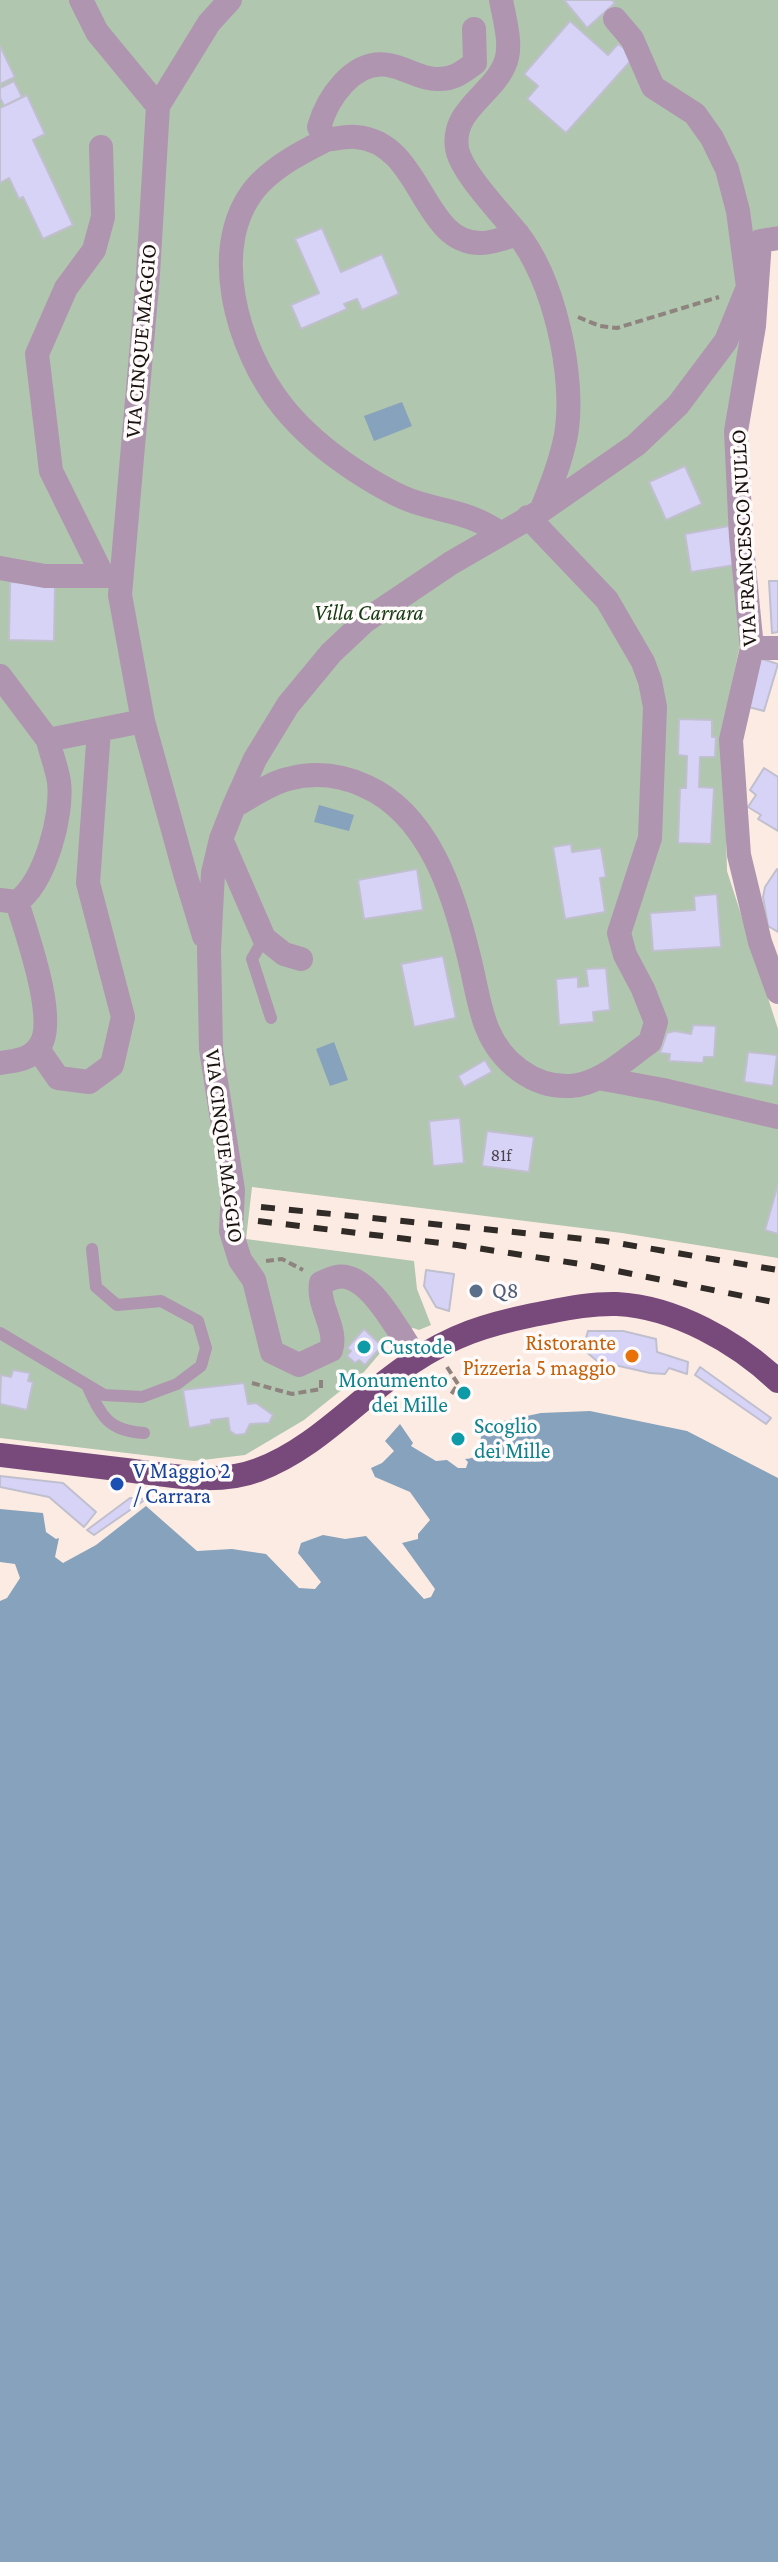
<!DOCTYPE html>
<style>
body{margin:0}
canvas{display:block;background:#fcebe3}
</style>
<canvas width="778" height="2562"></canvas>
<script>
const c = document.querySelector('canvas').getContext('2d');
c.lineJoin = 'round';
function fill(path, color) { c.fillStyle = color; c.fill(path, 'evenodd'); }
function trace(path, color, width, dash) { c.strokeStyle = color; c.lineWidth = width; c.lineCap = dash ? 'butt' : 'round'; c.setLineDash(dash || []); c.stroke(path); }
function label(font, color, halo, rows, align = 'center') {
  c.font = font + ' "Crimson Pro",serif'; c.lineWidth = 7; c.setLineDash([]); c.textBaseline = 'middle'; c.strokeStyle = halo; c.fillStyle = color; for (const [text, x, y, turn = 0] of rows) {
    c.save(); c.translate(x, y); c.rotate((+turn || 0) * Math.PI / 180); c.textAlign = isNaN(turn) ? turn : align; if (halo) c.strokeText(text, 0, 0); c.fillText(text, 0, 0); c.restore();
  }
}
const green = new Path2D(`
 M0 0H778V226L756 230 750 314 741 640 723 727 727 871 778 1029V1258L622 1233 252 1187 246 1239 414 1261 417 1289 431 1325 419 1330 413 1328 393 1338 364 1372 304 1420 245 1455 194 1461 0 1438Z`);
const water = new Path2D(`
 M402 402 412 426 374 441 364 416Z
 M319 805 354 815 349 831 314 822Z
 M334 1042 348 1080 330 1086 316 1049Z
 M590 1411 687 1431 778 1478V2562H0V1601L7 1598 20 1578 15 1564 0 1562V1509L43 1513 46 1532 56 1539 59 1538 55 1557 63 1563 96 1545 146 1506 197 1551 232 1549 266 1554 299 1588 315 1589 321 1582 298 1553 301 1543 323 1535 345 1539 366 1536 424 1599 431 1597 435 1589 402 1543 418 1539V1534L430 1520 410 1492 375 1477 371 1468 382 1463 394 1451 385 1441 400 1424 413 1443 411 1446 436 1461 447 1460 458 1468H466L468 1462 465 1459C479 1459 479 1448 481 1437L475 1427 541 1413Z`);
const building = new Path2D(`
 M564 0H612L615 3 587 28Z
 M570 21 608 55 618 44 635 56 566 133 527 99 538 86 524 74Z
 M0 46 15 77 0 84Z
 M14 81 22 97 4 106 0 98V88Z
 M27 95 45 134 33 140 73 225 43 239 23 197 19 199 9 178 0 183V108Z
 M322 228 341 272 382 254 399 294 362 310 357 299 344 304 347 309 301 329 291 305 319 293 295 239Z
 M685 466 702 504 666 520 649 482Z
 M729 526 735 565 691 572 685 534Z
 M769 581H778V632L772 633Z
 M10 582 55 583 54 641 9 640Z
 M756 657 778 664 764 711 741 705Z
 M679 719 712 720V737H716L715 757H700L699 787 714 788 711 844 678 843 680 788H686L687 756 678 755Z
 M764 768 778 777V831L758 819 761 815 748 807 756 795 750 790Z
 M571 844 572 852 601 848 606 877 600 878 605 912 565 919 553 847Z
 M417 869 423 910 364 919 358 880Z
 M777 869 778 870V932L768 926 763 897 765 887Z
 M717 894 721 947 653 951 650 913 695 910 694 896Z
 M443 956 456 1018 414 1027 401 964Z
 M606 968 610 1010 593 1012 594 1022 559 1025 556 979 578 977V987L588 986 586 969Z
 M693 1025 716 1026 714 1057H704L703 1063 669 1061 670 1054 660 1053 667 1033 675 1031 691 1034Z
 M748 1052 777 1055 773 1086 744 1082Z
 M485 1060 492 1072 464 1087 458 1076Z
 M460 1118 464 1163 433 1166 429 1121Z
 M487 1131 534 1137 529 1172 482 1166Z
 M778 1184V1234L765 1230Z
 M426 1270 454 1274 449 1311 436 1307 424 1286Z
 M364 1329 382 1346 365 1365 359 1360 355 1363 347 1356 351 1351 347 1348Z
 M588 1331H623L656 1339 657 1352 688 1362 687 1374 669 1368 665 1374 650 1373 597 1361 583 1349Z
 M700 1367 771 1418 766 1424 695 1375Z
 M13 1370 30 1373 28 1381 33 1382 27 1410 0 1404 1 1375 11 1377Z
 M244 1383 248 1404 256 1403 273 1415 269 1423 250 1424 245 1434 236 1435 230 1431 228 1418 211 1420V1424L189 1428 183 1390Z
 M0 1476 63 1483 96 1512 84 1527 49 1497 0 1487Z
 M130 1498 146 1499 94 1535 87 1530Z`);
const path = new Path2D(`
 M578 317 600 326 617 328 719 297
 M266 1261 282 1259 303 1270
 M447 1367 458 1384 450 1396
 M252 1383 292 1394 321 1389V1378`);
const lane = new Path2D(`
 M264 938 252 959 271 1018
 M0 1333 104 1395 142 1397 177 1384 201 1366 206 1348 198 1321 161 1301 117 1305 96 1287 92 1249
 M87 1385C101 1415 107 1431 144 1433`);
const street = new Path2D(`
 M81 0 97 32 158 106 148 274 120 595 143 721 186 877 204 936
 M501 0C504 17 512 43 506 61 495 94 451 109 457 148 460 171 501 213 516 232 554 278 576 377 566 435 561 461 551 486 541 511
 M474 29 475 63C463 72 453 80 436 79 420 79 404 67 388 65 353 59 327 99 319 127L326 140C335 139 346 136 356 137 423 142 421 245 482 243 493 243 507 237 518 234
 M158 106 209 23 230 0
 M326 140C302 152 279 164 260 183 204 242 238 352 283 407 303 432 330 454 356 471 373 482 396 496 415 502 449 513 469 512 500 533
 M101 147 103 217 94 250 66 288 37 354 51 471 103 576
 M778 238 760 241 754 326 736 431 741 537 752 648 731 740 739 855 760 942 778 992
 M0 568 45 576H115
 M752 648H778
 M0 676 48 740 143 721
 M234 806 255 759 288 705 331 653 365 621 451 563 541 511 636 445 678 405 726 341 748 287 738 211 727 169 712 138 695 114 653 87 632 39 615 19
 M221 839 264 938 284 954 301 959
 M0 900 17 902C45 882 63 816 59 782 57 768 51 754 48 740
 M38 1049 58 1078 89 1082 112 1065 123 1017 88 883 99 730
 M0 1063C14 1061 30 1060 39 1047 59 1022 26 932 17 902
 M598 1078 663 1090 778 1117
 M417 1359C401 1336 374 1282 346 1277 337 1275 328 1280 321 1283 317 1306 338 1328 331 1350L299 1365 272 1352 254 1280 240 1260 231 1231 233 1190 211 1049 209 949 213 873 221 839 234 806C251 797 270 783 288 779 314 772 341 775 365 786 429 814 454 894 469 957 475 980 478 1005 487 1028 501 1062 533 1088 571 1086 601 1084 627 1058 650 1042L656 1022 643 989 625 955 619 933 650 838 655 707 650 681 643 662 607 600 528 517`);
const primary = new Path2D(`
 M0 1455C42 1460 84 1465 126 1470 169 1475 216 1486 258 1470 317 1448 359 1397 411 1363 453 1335 485 1325 533 1315 560 1310 590 1303 617 1304 675 1307 737 1342 778 1381`);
const rail = new Path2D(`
 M261 1207 605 1241 778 1270
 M258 1221 457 1245 587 1265 778 1303`);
const markers = [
 [476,1291,8,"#5c6f8a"],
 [364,1347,8,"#0f9aa8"],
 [632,1356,8,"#e8710a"],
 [464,1393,8,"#0f9aa8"],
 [458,1439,8,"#0f9aa8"],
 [117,1484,8,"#1a4fb4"]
];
const numberNames = [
 ["81f",501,1155]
];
const streetNames = [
 ["VIA CINQUE MAGGIO",141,341,-85],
 ["VIA FRANCESCO NULLO",744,538,-93],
 ["VIA CINQUE MAGGIO",224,1146,83]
];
const parkNames = [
 ["Villa Carrara",369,613]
];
const serviceNames = [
 ["Q8",492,1291]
];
const foodNames = [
 ["Ristorante",616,1343],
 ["Pizzeria 5 maggio",616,1368]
];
const cultureNames = [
 ["Custode",380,1347],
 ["Monumento",448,1380,"right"],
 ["dei Mille",448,1405,"right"],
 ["Scoglio",474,1426],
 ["dei Mille",474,1451]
];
const transitNames = [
 ["V Maggio 2",133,1471],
 ["/ Carrara",133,1496]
];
fill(green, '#b0c6ae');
fill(water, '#86a2bc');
fill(building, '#d7d3f7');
trace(building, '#c0bfce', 2);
trace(path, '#8e837e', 4, [8, 4]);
trace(lane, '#af95b0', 12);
trace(street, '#af95b0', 24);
trace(primary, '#774a7b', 24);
trace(rail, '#312b27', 6, [14, 14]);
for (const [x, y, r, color] of markers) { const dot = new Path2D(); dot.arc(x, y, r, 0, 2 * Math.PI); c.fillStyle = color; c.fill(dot); trace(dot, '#fffbfa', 3); }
label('18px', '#48434a', null, numberNames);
label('22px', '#181310', '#fffbfa', streetNames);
label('italic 22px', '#133911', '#fffbfa', parkNames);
label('22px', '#4e5e75', '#fffbfa', serviceNames, 'left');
label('22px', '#c56008', '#fffbfa', foodNames, 'right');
label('22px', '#0d838f', '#fffbfa', cultureNames, 'left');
label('22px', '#164399', '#fffbfa', transitNames, 'left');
</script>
